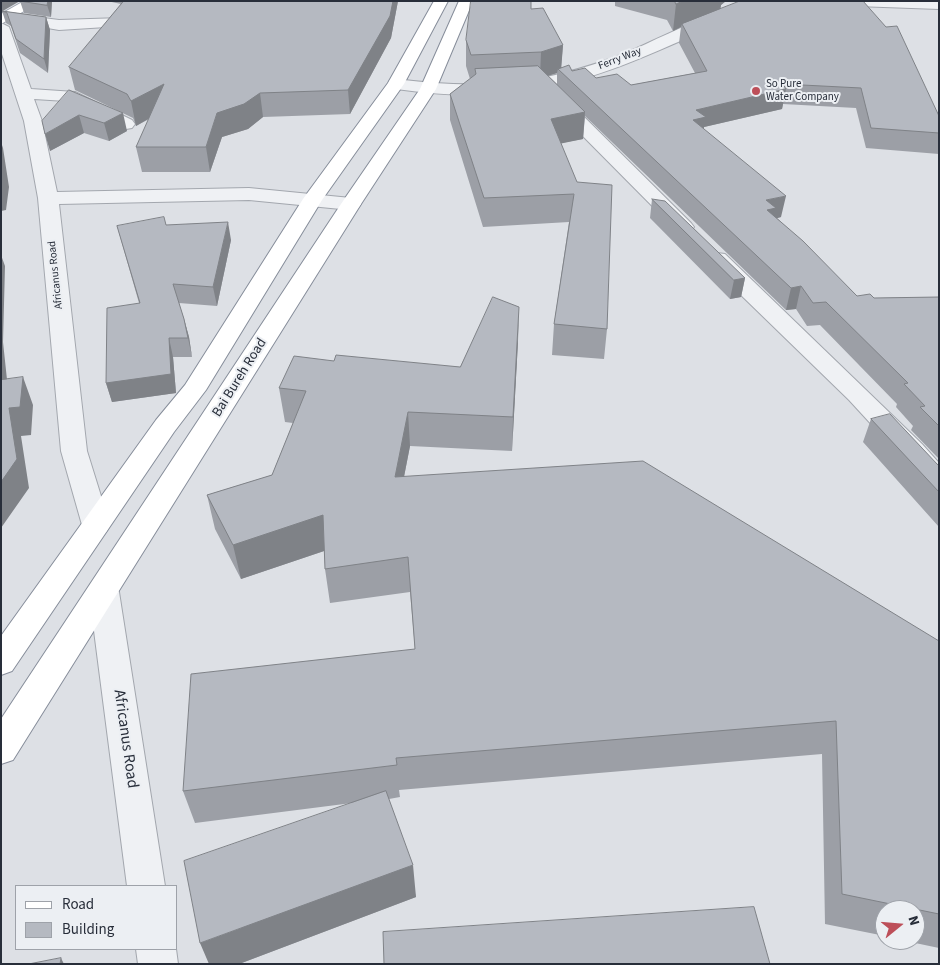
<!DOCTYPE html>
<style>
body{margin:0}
#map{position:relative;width:940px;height:965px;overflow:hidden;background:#dde0e5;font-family:"Source Sans 3",sans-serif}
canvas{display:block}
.frame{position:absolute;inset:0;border:2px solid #282e3a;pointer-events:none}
.legend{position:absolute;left:15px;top:885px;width:162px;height:65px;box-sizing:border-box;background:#eceff3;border:1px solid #9ea2a9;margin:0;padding:6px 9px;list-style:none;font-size:15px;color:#282e3a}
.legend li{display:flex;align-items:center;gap:10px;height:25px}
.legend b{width:25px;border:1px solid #9ea2a9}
.north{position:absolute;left:875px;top:900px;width:50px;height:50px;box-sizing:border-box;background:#eceff3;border:1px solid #9ea2a9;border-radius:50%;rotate:73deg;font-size:14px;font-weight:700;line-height:20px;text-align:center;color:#282e3a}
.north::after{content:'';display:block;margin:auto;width:18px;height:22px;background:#bd4f59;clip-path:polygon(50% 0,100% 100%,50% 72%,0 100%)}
</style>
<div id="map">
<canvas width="940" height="965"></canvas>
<div class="frame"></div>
<ul class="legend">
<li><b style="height:6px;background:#fff"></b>Road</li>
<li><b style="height:14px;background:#b5b9c1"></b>Building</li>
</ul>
<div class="north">N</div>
</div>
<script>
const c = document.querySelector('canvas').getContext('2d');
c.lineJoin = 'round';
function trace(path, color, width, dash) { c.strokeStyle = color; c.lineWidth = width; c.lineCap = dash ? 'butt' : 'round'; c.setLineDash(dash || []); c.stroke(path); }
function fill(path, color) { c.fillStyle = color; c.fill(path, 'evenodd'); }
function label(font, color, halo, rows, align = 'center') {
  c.font = font + ' "Source Sans 3",sans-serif'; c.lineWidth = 4; c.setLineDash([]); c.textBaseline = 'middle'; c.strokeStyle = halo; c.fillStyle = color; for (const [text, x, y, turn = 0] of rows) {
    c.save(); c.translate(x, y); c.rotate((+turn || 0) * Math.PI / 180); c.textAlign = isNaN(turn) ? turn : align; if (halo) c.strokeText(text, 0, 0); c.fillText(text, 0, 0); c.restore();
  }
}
const minor = new Path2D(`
 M821 1H939V9L828 5Z
 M12 14 59 20 122 18 129 22 122 26 59 30 7 21 5 18Z
 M714 17 721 21 719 24C657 51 594 82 525 92 482 98 439 95 396 89L390 88 388 84 390 80 396 79C481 90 542 85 623 54 653 42 683 24 714 17Z
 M1 23 9 27 31 89 75 92 132 120 135 124 132 128 126 129 66 101 34 99 42 121 57 192 249 188 351 198 358 200 361 204 358 208 351 210 249 200 59 204 87 451 110 525 106 532 96 535 86 532 82 525 61 451 38 198 24 121 1 51Z
 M557 95 563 96 691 223 694 227 691 231 684 233 677 231 551 104 548 100 551 96Z
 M717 253 725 254 922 444 939 463V489L929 487 849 400 709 264 706 259 709 254Z
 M104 580 115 584 119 592 165 886H127L89 592 93 584Z
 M136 949H176L178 964H138Z`);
const major = new Path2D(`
 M24 1H42L1 24V14Z`);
const highway = new Path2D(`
 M434 1H448L404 84 322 200 206 390 174 432 12 671 1 675V636L156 420 185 385 303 199 388 83Z
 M459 1H473L436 89 361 204 13 760 1 764V719L341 204 420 89Z`);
const wall = new Path2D(`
 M1 1 3 11 46 17 50 30 48 73 20 53 11 26 6 23 2 11 1 12Z
 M20 1H52L51 17 24 13Z
 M107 1H398L391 38 350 114 263 117 248 129 222 137 210 172H142L136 147 149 119 136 126 133 118 75 90 69 67 121 4Z
 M615 1H726L721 5 720 9 939 116V154L866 148 856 108 783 104 782 109 704 127V129L781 217 777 218 857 296 874 298 939 297V459L911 430 913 426 896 407 897 404 820 325 807 326 796 309 786 310 585 116 583 139 561 143 607 329 604 359 552 355 554 324 569 222 483 227 450 120V94L470 79 466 66V40L531 9 563 45 561 67 596 78 631 85 695 73 679 43 681 27 673 31 667 20 615 6ZM557 73V84L548 76Z
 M69 90 127 131 109 141 84 133 50 151Z
 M652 199 745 278 741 297 730 299 650 218Z
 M166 225 231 240 217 306 179 303 184 319 189 337 192 357H173L176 393 112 402 106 383 139 303 117 226Z
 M518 341 512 451 410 446 404 477 939 641V948L901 940H915V910H885V936L825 924 822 754 399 790 400 797 389 799 416 897 239 964H209L352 803 195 823 183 791 415 649 410 592 330 603 325 569 324 551 241 579 215 529 207 495 272 475 293 423 285 422 279 388 334 361 460 367Z
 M871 419 939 465V527L863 442Z`);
const shadedWall = new Path2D(`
 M1 1H20L1 12Z
 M48 1H52L51 17 47 5Z
 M393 1H398L391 38 350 114 348 90Z
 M683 1H726L721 5 720 12 682 24 681 27 673 31 676 4Z
 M46 17 50 30 48 73 44 59Z
 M563 45 561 71 558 69 557 73 540 78 541 52Z
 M164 84 169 107 136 126 131 101Z
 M786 89 782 109 704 127 703 137 693 120 696 110Z
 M260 93 263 117 248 129 222 137 210 172 206 147 217 113Z
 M585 112 583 139 549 146 551 119Z
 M123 113 127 131 109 141 104 123Z
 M79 115 84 133 50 151 45 134Z
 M1 142 3 148 9 187 6 210 1 211Z
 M786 196 781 217 774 219 762 231 766 200Z
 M228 222 231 240 217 306 213 287Z
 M1 255 5 266 3 342 10 408 23 377 33 405 31 435 21 436 29 488 1 528Z
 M745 278 741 297 730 299 734 280Z
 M801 286 796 309 786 310 791 288Z
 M519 307 518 341 512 451 513 417Z
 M184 319 189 337 192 357Z
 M169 338 173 357 176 393 112 402 106 383Z
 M408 412 410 446 397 512 395 477Z
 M323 515 327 550 241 579 233 545Z
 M413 865 416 897 239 964H209L200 943Z
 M61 958 64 964H60Z`);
const building = new Path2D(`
 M20 1H48L47 5Z
 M124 1H393L390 16 348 90 260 93 244 104 217 113 206 147H136L164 84 131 101 127 94 69 67Z
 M471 1H531V9L543 8 563 45 541 52 471 55 466 40Z
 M675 1H683L676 4Z
 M740 1H863L886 27 897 26 939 116V133L871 128 861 88 783 84 786 89 696 110 706 117 693 120 786 196 766 200 776 208 767 210 803 241 857 296 870 294 874 298 939 297V426L920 407 925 406 904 384 908 383 826 302 813 303 801 286 791 288 558 69 569 65 572 71 585 68 596 78 617 74 631 85 707 71 682 24Z
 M2 11 46 17 44 59 16 39 7 13Z
 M538 66 585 112 551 119 577 182 612 185 607 329 554 324 574 194 484 198 450 94 476 74 475 69Z
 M69 90 123 113 104 123 79 115 45 134 42 121Z
 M652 199 665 201 745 278 734 280Z
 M164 217 166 225 228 222 213 287 173 284 184 319 188 338H169L171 374 106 383 107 308 140 303 117 226Z
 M493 297 519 307 513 417 408 412 395 477 643 461 939 641V914L842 894 836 721 396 758 397 765 183 791 191 674 415 649 408 557 325 569 323 515 233 545 207 495 272 475 306 391 279 388 294 356 334 361 336 355 460 367Z
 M23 377 20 407 9 408 17 459 1 482V380Z
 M890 414 938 465H939V492L871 419Z
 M386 791 413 865 200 943 184 861Z
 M754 907 770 964H384L383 932Z
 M61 958 60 964H29Z`);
const markers = [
 [756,91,5,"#bd4f59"]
];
const farStreetnames = [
 ["Ferry Way",620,59,-21],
 ["Africanus Road",56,275,-96]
];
const farPoinames = [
 ["So Pure",766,85],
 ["Water Company",766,98]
];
const streetNames = [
 ["Bai Bureh Road",240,378,-58]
];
const nearStreetnames = [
 ["Africanus Road",125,739,82]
];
trace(minor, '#a3a7ae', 2);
trace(major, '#9ea4af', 2);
trace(highway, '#868d9a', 2);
fill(minor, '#eff1f4');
fill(major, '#fff');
fill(highway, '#fff');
fill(wall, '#9c9fa6');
fill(shadedWall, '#7f8287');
fill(building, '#b5b9c1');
trace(building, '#7f8287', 1);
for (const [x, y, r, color] of markers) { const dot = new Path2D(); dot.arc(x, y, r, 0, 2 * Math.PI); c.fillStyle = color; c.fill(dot); trace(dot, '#eceff3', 2); }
label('11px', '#282e3a', '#eceff3', farStreetnames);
label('11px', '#282e3a', '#eceff3', farPoinames, 'left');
label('14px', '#282e3a', '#eceff3', streetNames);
label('16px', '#282e3a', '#eceff3', nearStreetnames);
</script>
